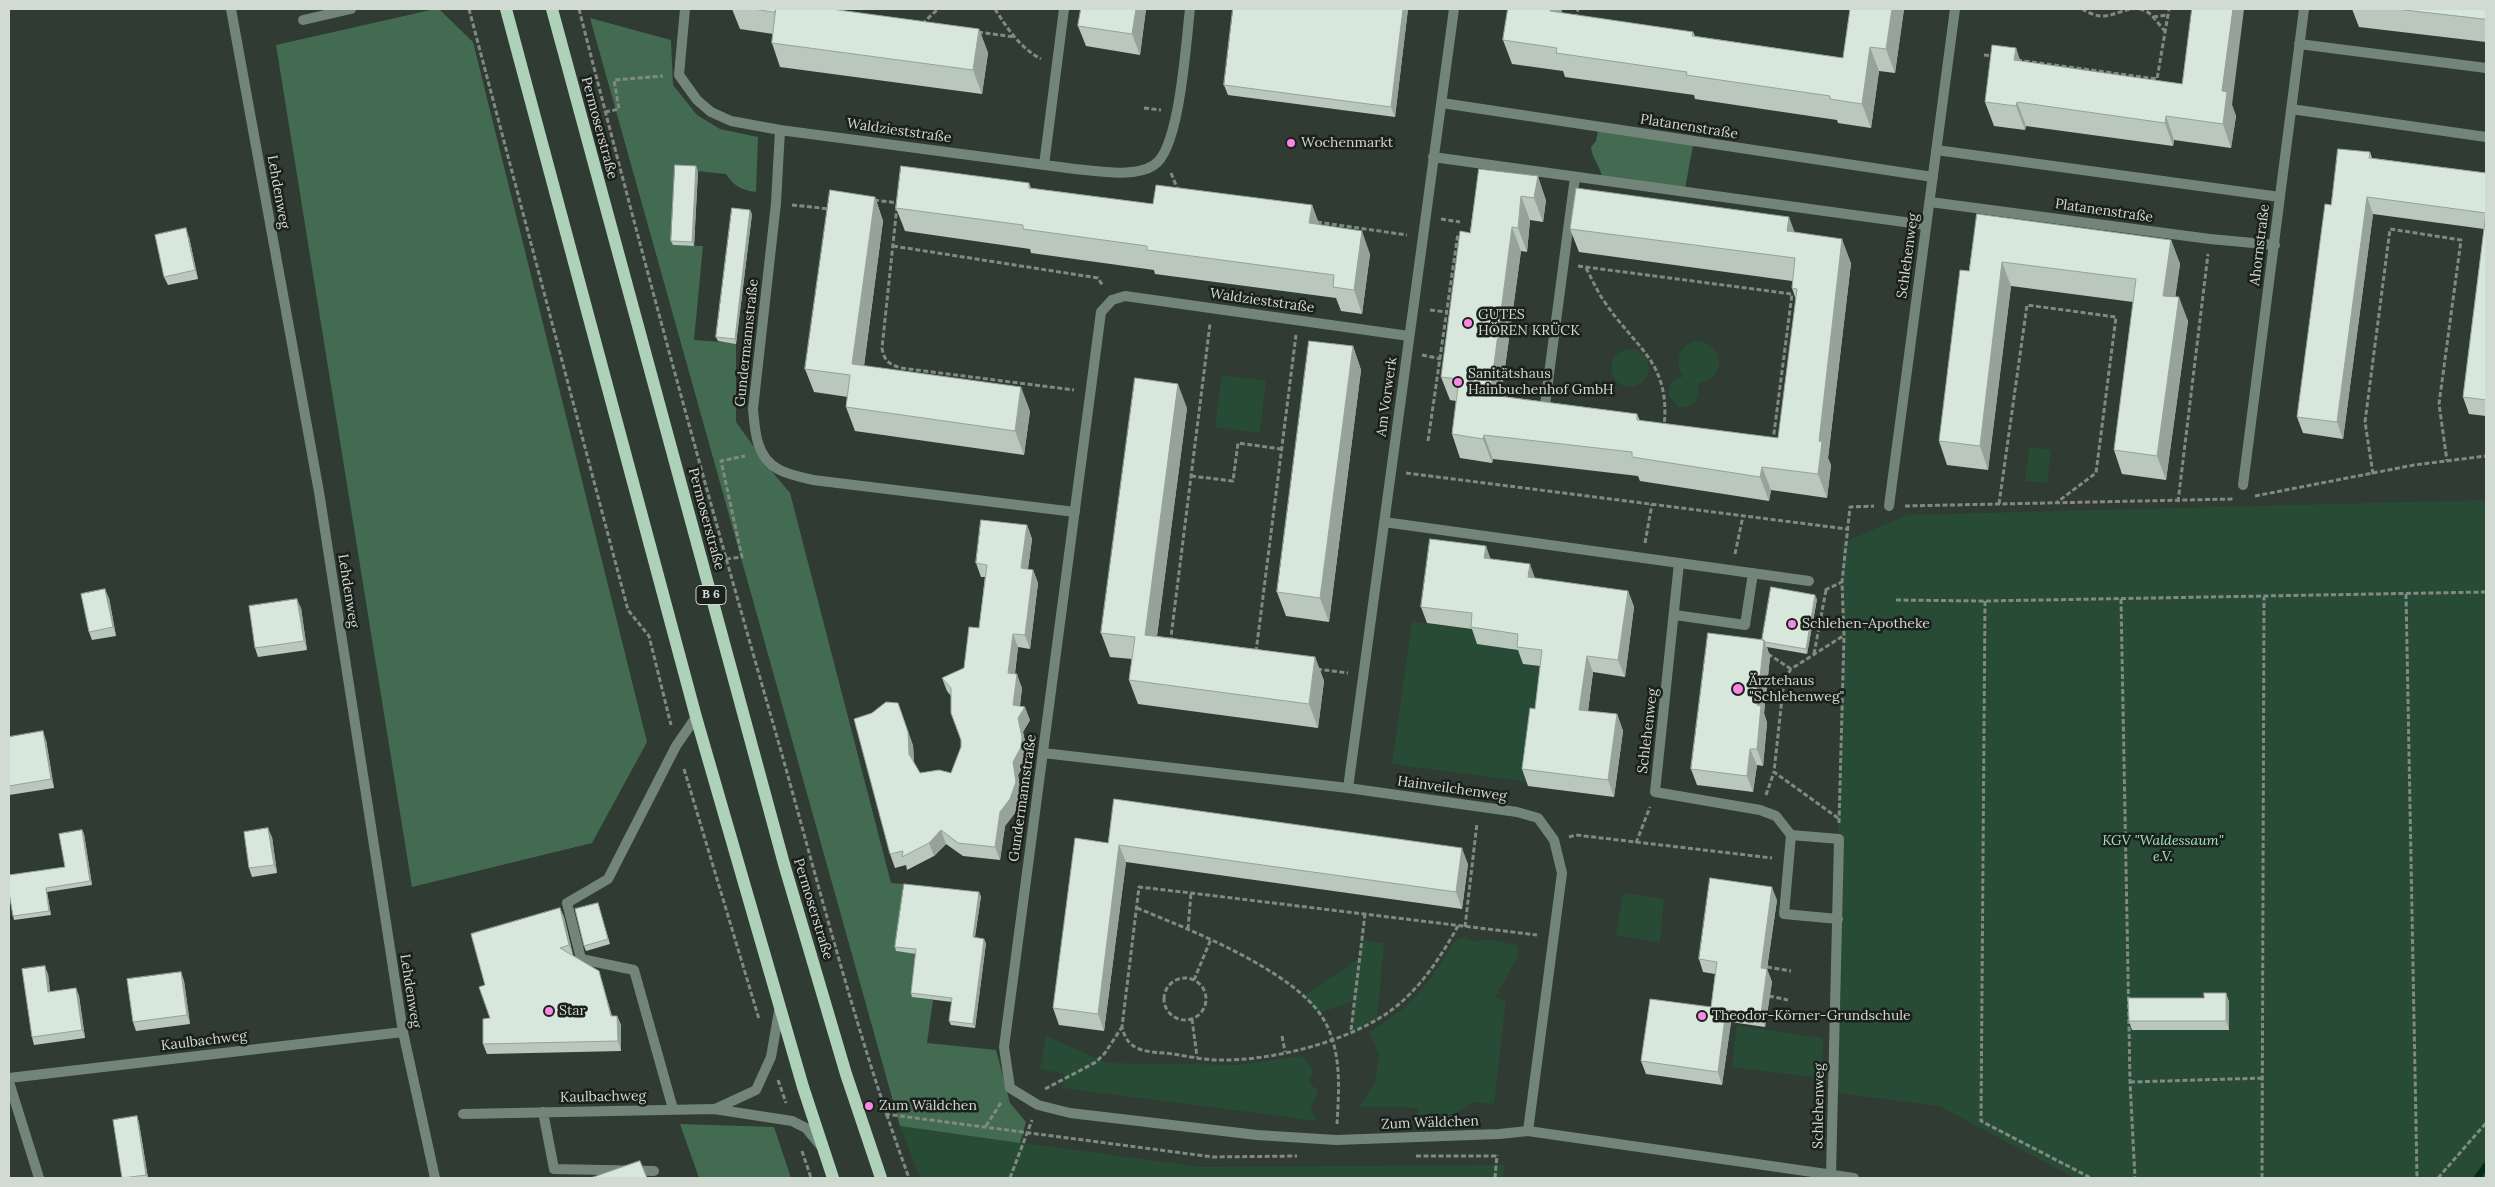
<!DOCTYPE html>
<meta charset="utf-8">
<style>
body{margin:0}
#map{position:relative;width:2495px;height:1187px;overflow:hidden;background:#2f3b33;font-family:Lora,serif}
canvas{display:block}
.frame{position:absolute;inset:0;border:10px solid #d2dad4;pointer-events:none}
</style>
<div id="map">
<canvas width="2495" height="1187"></canvas>
<div class="frame"></div>
</div>
<script>
const c = document.querySelector('canvas').getContext('2d');
c.lineJoin = 'round';
function fill(path, color) { c.fillStyle = color; c.fill(path, 'evenodd'); }
function trace(path, color, width, dash) { c.strokeStyle = color; c.lineWidth = width; c.lineCap = dash ? 'butt' : 'round'; c.setLineDash(dash || []); c.stroke(path); }
function label(font, color, halo, rows, align = 'center') {
  c.font = font + ' Lora,serif'; c.lineWidth = 5; c.setLineDash([]); c.textBaseline = 'middle'; c.strokeStyle = halo; c.fillStyle = color; for (const [text, x, y, turn = 0] of rows) {
    c.save(); c.translate(x, y); c.rotate((+turn || 0) * Math.PI / 180); c.textAlign = isNaN(turn) ? turn : align; if (halo) c.strokeText(text, 0, 0); c.fillText(text, 0, 0); c.restore();
  }
}
const green = new Path2D(`
 M1694 341C1716 340 1727 360 1713 378L1698 383C1700 398 1695 408 1679 407L1669 396C1668 386 1672 377 1683 377 1674 363 1678 348 1694 341Z
 M1611 368a19 19 0 1 1 38 0a19 19 0 1 1-38 0Z
 M1222 375 1266 381 1260 433 1215 427Z
 M2029 447 2051 450 2047 483 2025 481Z
 M2486 500V1178H2075L1939 1106 1837 1093 1838 818 1844 636 1842 543 1907 515Z
 M1412 622 1479 630 1524 650 1549 667 1528 782 1392 764Z
 M1623 893 1664 899 1660 943 1616 935Z
 M1466 936 1471 941 1491 940 1517 945 1518 956 1495 998 1506 1000 1494 1104 1473 1102 1450 1117 1418 1118V1109C1400 1105 1379 1109 1359 1107L1375 1083 1379 1055 1369 1032C1408 1011 1434 978 1455 940Z
 M1362 940 1384 943 1377 1019 1351 1031 1355 1001 1319 1013 1304 996 1360 958Z
 M1737 1026 1823 1038 1822 1078 1732 1067Z
 M1046 1036 1107 1063 1239 1065 1302 1056 1313 1070 1309 1081 1318 1092 1310 1109 1318 1121 1062 1088 1065 1074 1040 1069Z
 M900 1126 1200 1167 1505 1165 1503 1178H920Z`);
const forest = new Path2D(`
 M435 9H439L473 42 647 742 592 843 412 887 276 45Z
 M590 18 671 40 673 85 697 115 720 129 758 137 756 192C741 190 734 186 726 174L677 169 673 245 703 246 694 340 736 343V422L769 468 790 493 891 883 903 884 896 951 918 954 913 997 933 1000 927 1043 996 1050 1010 1103 1026 1122 1020 1143 900 1126Z
 M1598 130 1693 145 1685 189 1602 177C1600 165 1592 159 1591 147L1596 141Z
 M680 1124 774 1127 791 1178H699Z`);
const stream = new Path2D(`
 M2477 1178 2486 1166`);
const path = new Path2D(`
 M469 9 628 610 649 636 671 725
 M579 9C642 257 710 505 781 751 821 894 858 1039 909 1178
 M995 9C1007 28 1020 48 1041 59
 M2082 9C2088 12 2096 17 2104 16 2119 15 2134 2 2149 13 2155 18 2160 26 2165 31
 M2153 17 2168 15
 M1576 19 1578 9
 M922 24 938 9
 M978 32 1014 37
 M1984 55 1993 56
 M2017 60 2157 79 2169 9
 M1144 108 1161 110
 M605 112 619 109 614 80 663 76
 M1171 173 1178 190
 M874 200 898 203
 M792 205 830 209
 M897 206 882 348C884 361 889 364 901 368L1074 390
 M1441 219 1460 222
 M1317 222 1407 235
 M893 246 1098 278 1103 286
 M1578 266 1792 294 1773 441
 M1586 268C1592 279 1597 291 1604 301 1636 349 1671 362 1664 427
 M1430 310 1447 312
 M1422 355 1441 359
 M1428 441 1458 233
 M1406 473 1847 529
 M2373 474 2365 422 2390 229 2461 240 2439 404 2447 461
 M1191 476 1233 481 1238 443 1281 449
 M2255 496 2414 465 2486 456
 M2178 502 2208 254
 M1999 504 2027 305 2116 317 2096 473 2056 503
 M1905 506 2234 499
 M1645 543 1652 504
 M1735 554 1743 516
 M726 559 742 557 721 461 745 456
 M1825 590 1842 582
 M2406 594 2417 1178
 M2121 599 2130 1082 2135 1178
 M1896 600 1985 601 2486 592
 M1985 601 1981 1121 2091 1178
 M1172 642 1171 637 1210 324
 M1256 652 1296 335
 M1768 654 1791 669
 M1814 654 1826 590
 M1317 669 1348 673
 M684 769 759 1019
 M1766 795 1774 772
 M1838 818 1774 772 1784 680 1791 669 1843 636
 M1839 823 1844 636 1842 582 1850 507 1874 506
 M1569 837 1576 835 1772 858
 M1636 843 1650 807
 M1137 908C1188 929 1296 971 1324 1020 1342 1052 1339 1089 1337 1124
 M1458 926C1438 962 1414 998 1378 1019 1334 1045 1268 1061 1218 1060 1203 1060 1187 1056 1173 1054 1149 1051 1128 1054 1122 1027L1139 887 1191 893 1537 935
 M1465 927 1477 823
 M1188 929 1191 893
 M1767 967 1791 971
 M1164 999a21 21 0 1 1 42 0a21 21 0 1 1-42 0Z
 M1194 980 1211 939
 M1769 996 1788 1000
 M1192 1019 1197 1057
 M1351 1030 1365 914
 M1282 1036 1285 1052
 M778 1080 786 1103
 M2130 1082 2264 1078
 M1045 1089 1096 1062 1105 1053 1122 1027
 M885 1114 1213 1157 1297 1156
 M986 1126 1002 1101
 M802 1151 811 1178
 M1416 1156H1497
 M1010 1178 1032 1120
 M1495 1178 1497 1155
 M2262 1178 2264 597
 M2438 1178 2486 1123`);
const service = new Path2D(`
 M303 20 351 9
 M673 1109 634 970 581 959 567 903 608 879 676 746 696 717
 M715 1109 756 1090 771 1057 779 1011
 M543 1112 554 1169 654 1171
 M463 1114 714 1109 792 1121 806 1128 820 1145
 M1831 1174 1833 1091`);
const minor = new Path2D(`
 M231 9 319 492 403 1032 435 1178
 M685 9 679 75 697 100 711 112 731 121 780 130 1075 169C1098 171 1135 178 1154 165 1180 149 1186 41 1190 9
 M2299 44 2486 68
 M1442 103 1933 177
 M2291 109 2486 137
 M780 130 776 203 753 409C755 431 756 457 778 469 788 475 802 477 813 480L1075 512
 M1936 150 2280 197
 M1433 157 1926 225
 M1044 165 1064 9
 M1930 202 2210 239 2275 245
 M1409 336 1125 296 1112 300 1101 312 1004 1047 1010 1088 1038 1105 1070 1113 1257 1135 1336 1140 1499 1134 1528 1131 1854 1178
 M1544 412 1575 177
 M2243 485 2304 9
 M1889 506 1955 9
 M1384 522 1809 581
 M1679 563 1655 792 1760 810 1776 816 1791 835
 M1675 615 1745 625 1753 573
 M1043 753 1348 788 1517 812 1538 818 1554 840 1562 873 1528 1131
 M1348 788 1454 9
 M9 1078 403 1032
 M9 1082 39 1178
 M1833 1091 1839 839 1791 835 1784 914 1838 919`);
const primary = new Path2D(`
 M506 9 696 717 803 1087 833 1178
 M552 9 784 864 846 1074 881 1178`);
const wall = new Path2D(`
 M732 9H831L979 29 988 53 982 94 780 67 772 43 773 34 740 29Z
 M1081 9H1146L1140 55 1086 46 1078 26Z
 M1408 9 1395 117 1228 95 1224 85Z
 M1508 9H1562L1561 13 1693 32 1695 36 1843 58 1850 9H1904L1895 73 1879 71 1871 128 1838 123 1837 120 1695 99 1694 95 1565 77 1563 71 1512 64 1503 40Z
 M2352 9H2486V42L2359 27Z
 M2016 48 2020 61 2182 84 2232 105 2236 116 2231 148 2174 140 2173 146 2026 126 2025 130 1994 126 1985 102Z
 M2370 152 2372 158 2486 173V416L2469 414 2463 397 2484 229 2373 214 2343 439 2303 433 2297 417 2331 205Z
 M1479 169 1546 200 1543 222 1530 220 1527 252 1521 251 1501 396 1637 414 1640 421 1778 438 1796 300 1792 288V281L1579 252 1570 229 1795 232 1851 263 1828 458 1831 465 1827 498 1771 490 1769 501 1640 481 1638 476 1493 459 1492 463 1460 458 1452 434 1456 401 1450 400 1441 377 1470 233Z
 M698 171 694 246 673 245 671 241Z
 M1029 183 1031 188 1153 204 1312 205 1319 224 1370 254 1362 314 1341 311 1336 298 1155 274 1154 270 1031 253 1030 249 905 231 896 208Z
 M875 197 883 221 864 366 1030 411 1024 455 855 431 846 407 848 397 814 392 805 369Z
 M752 214 736 344 718 341 716 337Z
 M1977 214 2171 240 2180 264 2175 297 2188 321 2166 480 2122 474 2114 450 2133 302 2011 286 1988 470 1947 465 1939 441 1969 271Z
 M189 237 198 279 168 285 164 277Z
 M1353 346 1361 370 1329 622 1286 616 1277 592Z
 M1187 408 1157 636 1315 657 1324 681 1318 728 1138 704 1129 680 1132 659 1110 657 1101 633Z
 M1027 525 1032 539 1028 569 1033 570 1038 583 1030 649 1018 647 1015 674 1022 688 1020 706 1030 720 1023 732 1027 751 1026 761 1018 775 1021 795 1015 813 1005 826 1000 860 963 856 946 844 934 856 907 870 906 865 895 868 890 854 913 745 914 762 920 773H951L961 747V740L951 696 947 691 942 678 964 668 979 628 985 577H981L976 563Z
 M1486 546 1490 559 1535 578 1628 591 1634 607 1625 677 1593 672 1588 711 1617 714 1623 731 1614 797 1528 786 1522 769 1535 709 1540 666 1523 664 1518 650 1477 644 1472 629 1427 623 1421 607Z
 M109 598 116 636 92 640 89 632Z
 M1817 599 1807 654 1767 647 1770 657 1764 713 1767 723 1763 766 1757 765 1753 792 1697 785 1691 769 1762 640Z
 M301 608 307 650 258 657 255 648Z
 M9 737 46 740 54 788 9 795Z
 M82 830 84 834 92 885 47 892 51 915 14 920 13 916 65 867Z
 M272 837 277 873 252 877 249 868Z
 M1108 843 1468 864 1462 909 1126 862 1104 1031 1059 1025 1053 1008Z
 M981 896 975 937 986 943 975 1028 951 1025 949 1021 952 1002 912 997 911 993 916 954 896 951 895 947Z
 M1777 900 1767 969 1772 982 1765 1027 1731 1022 1722 1085 1646 1074 1641 1061 1711 1007 1715 974 1703 972 1699 959Z
 M598 903 610 944 586 951 584 946Z
 M560 908 564 917 573 955 602 981 612 1016H617L621 1025V1051L487 1054 483 1044 490 1018 485 985Z
 M181 972 184 981 190 1024 136 1031 133 1022Z
 M48 974 50 992 76 988 79 996 85 1038 34 1045 32 1037Z
 M2226 993 2229 1002V1030H2132L2129 1021Z
 M137 1116 139 1123 148 1178H122Z`);
const shadedWall = new Path2D(`
 M1136 9H1146L1140 55 1132 34Z
 M1403 9H1408L1395 117 1391 107Z
 M1550 9H1562L1558 35 1550 11Z
 M1892 9H1904L1895 73 1886 49Z
 M2233 9H2244L2232 105 2236 116 2231 148 2223 124 2222 91Z
 M979 29 988 53 982 94 973 70Z
 M1870 47 1879 71 1871 128 1862 104Z
 M2016 48 2024 72 2014 60Z
 M2017 102 2026 126 2025 130 2016 106Z
 M2166 116 2174 140 2173 146 2165 123Z
 M696 166 698 171 694 246 692 242Z
 M1538 176 1546 200 1543 222 1534 198Z
 M1521 196 1530 220 1527 252 1518 228Z
 M875 197 883 221 861 388 852 364Z
 M2367 197 2373 214 2343 439 2337 422Z
 M1312 205 1321 229 1309 223Z
 M750 210 752 214 736 344 735 339Z
 M1789 217 1798 241 1787 231Z
 M1512 227 1521 251 1498 419 1490 395Z
 M186 228 189 237 198 279 195 270Z
 M1362 231 1370 254 1362 314 1354 290Z
 M1842 239 1851 263 1828 458 1831 465 1827 498 1818 474 1819 441Z
 M2171 240 2180 264 2172 320 2163 296Z
 M2002 262 2011 286 1988 470 1980 446Z
 M2179 297 2188 321 2166 480 2157 456Z
 M1353 346 1361 370 1329 622 1320 598Z
 M1178 384 1187 408 1154 659 1145 635Z
 M1021 387 1030 411 1024 455 1015 431Z
 M1484 435 1493 459 1492 463 1483 439Z
 M1762 467 1771 490 1769 501 1760 477Z
 M1027 525 1032 539 1026 582 1021 568Z
 M1486 546 1492 563 1484 558Z
 M1530 564 1536 581 1528 577Z
 M1033 570 1038 583 1030 649 1025 635Z
 M105 589 109 598 116 636 113 627Z
 M1628 591 1634 607 1625 677 1618 660Z
 M1815 595 1817 599 1807 654 1806 649Z
 M297 599 301 608 307 650 304 641Z
 M1013 634 1018 647 1013 686 1008 673Z
 M1764 640 1770 657 1764 713 1767 723 1763 766 1757 749V705Z
 M1587 656 1593 672 1586 726 1579 710Z
 M1315 657 1324 681 1318 728 1309 704Z
 M1017 674 1022 688 1018 719 1013 705Z
 M898 703 913 745 914 767 909 754Z
 M1025 707 1030 720 1023 732 1027 751 1026 761 1018 775 1021 795 1015 813 1005 826 1000 860 995 847 1000 812 1013 762 1018 718Z
 M1617 714 1623 731 1614 797 1608 780Z
 M43 731 46 740 54 788 51 779Z
 M1750 749 1757 765 1753 792 1747 776Z
 M268 828 272 837 277 873 274 865Z
 M82 830 84 834 92 885 90 881Z
 M941 830 946 844 934 856 929 843Z
 M1119 845 1126 862 1104 1031 1098 1014Z
 M1462 848 1468 864 1462 909 1456 892Z
 M1772 887 1777 900 1765 981 1761 968Z
 M46 888 47 892 51 915 49 911Z
 M979 892 981 896 974 942 973 937Z
 M560 908 564 917 573 955 569 945Z
 M984 939 986 943 975 1028 973 1024Z
 M45 966 48 974 51 1000 48 992Z
 M1767 969 1772 982 1765 1027 1761 1014Z
 M181 972 184 981 190 1024 187 1015Z
 M76 988 79 996 85 1038 82 1030Z
 M2226 993 2229 1002V1030L2226 1021Z
 M1726 1010 1731 1022 1722 1085 1718 1072Z
 M617 1016 621 1025V1051L618 1041Z
 M137 1116 139 1123 148 1178 146 1175Z`);
const building = new Path2D(`
 M754 9H775V12Z
 M776 9H831L979 29 973 70 772 43Z
 M1081 9H1136L1132 34 1078 26Z
 M1233 9H1403L1391 107 1224 85Z
 M1508 9H1550V11L1693 32 1692 36 1843 58 1850 9H1892L1886 49 1870 47 1862 104 1830 99V96L1686 75 1687 72 1556 53 1557 48 1503 40Z
 M2192 9H2233L2222 91 2227 92 2223 124 2166 116 2165 123 2017 102 2016 106 1985 102 1992 45 2016 48 2014 60 2182 84Z
 M2396 9H2486V19Z
 M2338 149 2370 152 2369 158 2486 173V400L2463 397 2486 213 2367 197 2337 422 2297 417 2325 204 2331 205Z
 M675 165 696 166 692 242 671 241Z
 M901 166 1029 183V188L1153 204 1156 185 1312 205 1309 223 1362 231 1354 290 1333 287 1334 275 1147 250V246L1023 229V225L896 208Z
 M1479 169 1538 176 1534 198 1521 196 1518 228 1512 227 1490 395 1637 414V420L1778 438 1797 289 1792 288 1795 258 1570 229 1576 188 1789 217 1787 231 1842 239 1819 441 1822 442 1818 474 1762 467 1760 477 1632 457V452L1484 435 1483 439 1452 434 1459 379 1441 377 1460 231 1470 233Z
 M830 190 875 197 852 364 1021 387 1015 431 846 407 850 375 805 369Z
 M732 208 750 210 735 339 716 337Z
 M1977 214 2171 240 2163 296 2179 297 2157 456 2114 450 2136 279 2002 262 1980 446 1939 441 1960 270 1969 271Z
 M186 228 195 270 164 277 155 235Z
 M1309 341 1353 346 1320 598 1277 592Z
 M1135 378 1178 384 1145 635 1315 657 1309 704 1129 680 1135 637 1101 633Z
 M981 520 1027 525 1021 568 1033 570 1025 635 1013 634 1008 673 1017 674 1013 705 1025 707 1018 718 1022 737 1021 747 1013 762 1016 782 1010 799 1000 812 995 847 958 843 941 830 929 843 902 857 903 851 890 854 854 719 872 713 886 702 898 703 908 732 909 754 920 773 939 770 951 773 961 747V740L951 713V688L942 678 964 668 969 627 979 628 987 565 976 563Z
 M1430 539 1486 546 1484 558 1530 564 1528 577 1628 591 1618 660 1587 656 1579 710 1617 714 1608 780 1522 769 1530 708 1535 709 1542 650 1517 647 1518 634 1471 627 1472 613 1421 607Z
 M1771 587 1815 595 1806 649 1765 642 1764 640H1762Z
 M105 589 113 627 89 632 81 594Z
 M297 599 304 641 255 648 249 606Z
 M1708 633 1764 640 1757 705 1761 706 1757 749H1750L1747 776 1691 769Z
 M43 731 51 779 9 786V737Z
 M1114 799 1462 848 1456 892 1119 845 1098 1014 1053 1008 1075 838 1108 843Z
 M268 828 274 865 249 868 244 832Z
 M82 830 90 881 46 888 49 911 13 916 9 892V875L65 867 59 834Z
 M1710 878 1772 887 1761 968 1767 969 1761 1014 1726 1010 1718 1072 1641 1061 1650 999 1711 1007 1717 962 1699 959Z
 M904 884 979 892 973 937 984 939 973 1024 949 1021 952 998 911 993 916 949 895 947Z
 M598 903 608 939 584 946 575 909Z
 M560 908 569 945 560 948 599 971 611 1016H617L618 1041 483 1044V1019L490 1018 479 987 485 985 471 934Z
 M45 966 48 992 76 988 82 1030 32 1037 22 969Z
 M181 972 187 1015 133 1022 127 979Z
 M2204 993H2226V1021H2129L2128 998H2204Z
 M137 1116 146 1175 122 1178 113 1120Z
 M640 1161 647 1178H591Z`);
const markers = [
 [1291,143,5,"#fc86e4"],
 [1468,323,5,"#fc86e4"],
 [1458,382,5,"#fc86e4"],
 [1792,624,5,"#fc86e4"],
 [1738,689,6,"#fc86e4"],
 [549,1011,5,"#fc86e4"],
 [1702,1016,5,"#fc86e4"],
 [869,1106,5,"#fc86e4"]
];
const shields = [
 [711,595,30]
];
const shieldNames = [
 ["B 6",711,595]
];
const streetNames = [
 ["Platanenstraße",1689,127,9],
 ["Permoserstraße",599,128,75],
 ["Waldzieststraße",899,131,8],
 ["Lehdenweg",278,192,80],
 ["Platanenstraße",2104,211,8],
 ["Ahornstraße",2260,245,-83],
 ["Schlehenweg",1908,256,-82],
 ["Waldzieststraße",1262,301,8],
 ["Gundermannstraße",747,343,-84],
 ["Am Vorwerk",1387,397,-82],
 ["Permoserstraße",706,519,75],
 ["Lehdenweg",348,591,81],
 ["Schlehenweg",1648,731,-83],
 ["Hainveilchenweg",1452,789,8],
 ["Gundermannstraße",1023,798,-82],
 ["Permoserstraße",813,909,73],
 ["Lehdenweg",410,991,81],
 ["Kaulbachweg",204,1041,-7],
 ["Kaulbachweg",603,1097,-1],
 ["Schlehenweg",1819,1106,-89],
 ["Zum Wäldchen",1430,1123,-2]
];
const poiNames = [
 ["Wochenmarkt",1301,143],
 ["GUTES",1478,315],
 ["HÖREN KRÜCK",1478,331],
 ["Sanitätshaus",1468,374],
 ["Hainbuchenhof GmbH",1468,390],
 ["Schlehen-Apotheke",1802,624],
 ["Ärztehaus",1749,681],
 ["\"Schlehenweg\"",1749,697],
 ["Star",559,1011],
 ["Theodor-Körner-Grundschule",1712,1016],
 ["Zum Wäldchen",879,1106]
];
const parkNames = [
 ["KGV \"Waldessaum\"",2163,841],
 ["e.V.",2163,857]
];
fill(green, '#274b35');
fill(forest, '#436b51');
trace(stream, '#022c16', 7);
trace(path, '#808a83', 3, [5, 2.5]);
trace(service, '#738579', 10);
trace(minor, '#738579', 10);
trace(primary, '#add2b9', 12);
fill(wall, '#b9c7bd');
fill(shadedWall, '#96a29a');
fill(building, '#d7e7dc');
trace(building, '#96a29a', 1);
for (const [x, y, r, color] of markers) { const dot = new Path2D(); dot.arc(x, y, r, 0, 2 * Math.PI); c.fillStyle = color; c.fill(dot); trace(dot, '#1b201d', 2); }
for (const [x, y, w] of shields) { const box = new Path2D(); box.roundRect(x - w / 2, y - 9.5, w, 19, 4); c.fillStyle = '#1b201d'; c.fill(box); trace(box, '#d2dad4', 1); }
label('bold 12px', '#d2dad4', null, shieldNames);
label('14px', '#d2dad4', '#1b201d', streetNames);
label('14px', '#d2dad4', '#1b201d', poiNames, 'left');
label('italic 14px', '#9fe3b7', '#1b201d', parkNames);
</script>
